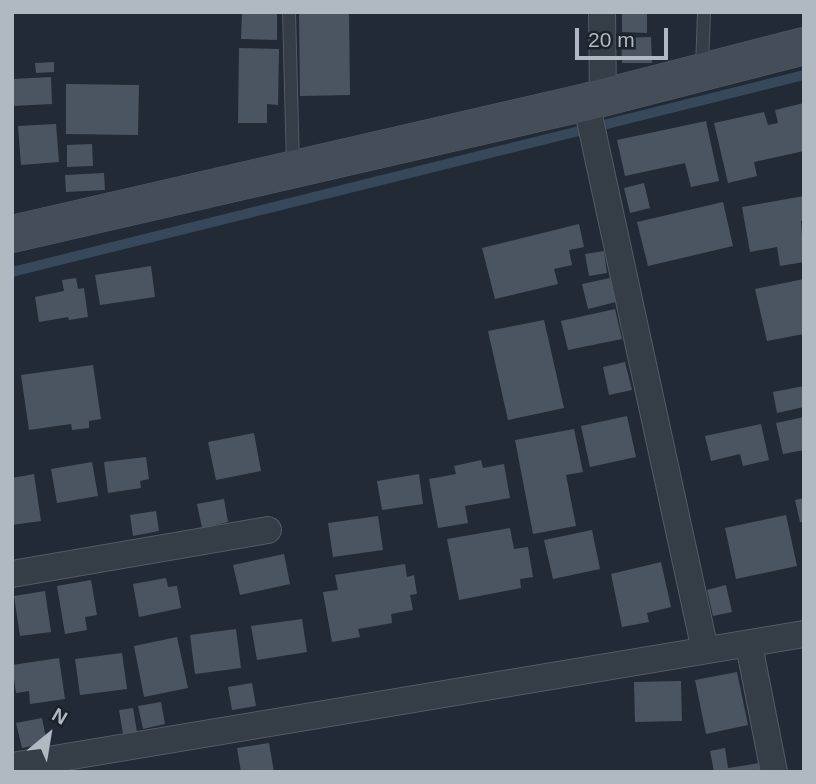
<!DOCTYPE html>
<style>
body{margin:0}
#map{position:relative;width:816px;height:784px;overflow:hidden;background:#222b35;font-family:Arial,sans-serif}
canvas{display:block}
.frame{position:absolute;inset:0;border:14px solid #b0b8c2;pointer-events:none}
.north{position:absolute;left:14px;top:700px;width:70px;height:70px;-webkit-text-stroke:5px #1b222a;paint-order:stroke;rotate:30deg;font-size:19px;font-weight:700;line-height:28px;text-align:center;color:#b0b8c2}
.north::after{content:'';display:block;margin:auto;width:24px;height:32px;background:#b0b8c2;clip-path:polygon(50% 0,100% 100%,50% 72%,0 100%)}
.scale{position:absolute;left:575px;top:28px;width:93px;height:32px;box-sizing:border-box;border:4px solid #b0b8c2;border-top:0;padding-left:9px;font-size:21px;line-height:24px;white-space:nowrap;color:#b0b8c2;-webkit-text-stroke:5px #1b222a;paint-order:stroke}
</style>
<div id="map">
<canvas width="816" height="784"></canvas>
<div class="frame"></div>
<div class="north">N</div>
<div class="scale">20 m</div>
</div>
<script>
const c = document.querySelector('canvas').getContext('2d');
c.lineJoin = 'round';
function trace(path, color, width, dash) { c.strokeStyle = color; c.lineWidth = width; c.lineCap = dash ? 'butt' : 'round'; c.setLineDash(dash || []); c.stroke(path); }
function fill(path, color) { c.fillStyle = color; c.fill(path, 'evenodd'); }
const stream = new Path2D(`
 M12 272 804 75`);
const building = new Path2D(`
 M242 12H277V40L241 39Z
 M299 12H349L350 95 300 96Z
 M622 12H647V33L622 32Z
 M651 37 652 63H622L621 38Z
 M239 48 279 49 278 105 267 104V123H238Z
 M54 62V72L36 73 35 63Z
 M51 77 52 104 12 106V79Z
 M66 84 139 85 138 135 66 134Z
 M804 103V151L754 162 757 176 728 183 714 123 764 112 768 125 778 123 775 110Z
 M706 121 719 181 691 187 685 163 625 176 617 140Z
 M56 124 59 162 21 165 18 126Z
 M92 144 93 166 67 167V145Z
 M104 173 105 190 66 192 65 175Z
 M644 183 650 208 630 213 624 188Z
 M804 196V220L801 221 804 262 780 266 777 247 750 252 742 207Z
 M723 202 733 246 648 266 637 222Z
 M579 224 584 247 569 250 572 265 554 269 558 284 495 299 482 248Z
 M604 251 607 273 589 276 585 254Z
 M151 266 155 297 100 305 95 275Z
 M76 278 78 289 84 288 88 317 69 320 68 317 39 322 35 297 64 291 62 280Z
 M610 278 616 302 588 309 582 284Z
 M804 279V334L767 341 755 289Z
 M615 309 622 339 568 350 561 321Z
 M544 320 564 408 508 420 488 331Z
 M625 362 632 390 609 395 603 367Z
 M93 365 101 419 89 421V428L72 430 71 424 29 430 21 375Z
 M804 386V407L777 413 773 392Z
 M627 416 636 457 590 467 581 426Z
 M804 417V450L783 454 776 423Z
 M761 424 769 460 743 466 740 454 711 461 705 436Z
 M574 429 583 472 566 475 576 526 533 534 515 440Z
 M254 433 261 471 216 480 208 442Z
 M146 457 149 479 140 481 141 488 108 493 104 462Z
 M481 460 483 468 504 464 510 498 465 506 468 523 438 528 429 479 456 474 454 466Z
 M92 462 98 496 57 503 51 469Z
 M34 474 41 521 12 525V478Z
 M419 474 423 504 382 510 377 481Z
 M804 498V522H800L795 500Z
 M224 499 228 522 202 528 197 504Z
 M156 511 159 531 133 536 130 515Z
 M786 515 797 566 736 579 725 528Z
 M378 516 383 550 333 557 328 523Z
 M510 528 514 549 528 547 533 577 520 579 521 588 459 600 447 539Z
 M592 530 600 569 553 579 544 540Z
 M284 554 290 584 240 595 233 565Z
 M661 562 671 607 647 613 649 622 622 627 611 574Z
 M405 564 407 577 414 575 417 594 410 595 413 610 391 614 392 623 358 629 360 637 332 642 323 592 338 590 335 575Z
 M166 578 168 587 177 586 181 608 139 617 133 584Z
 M91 580 97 615 85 617 87 630 65 634 57 586Z
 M726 585 732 612 713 616 707 590Z
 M45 591 51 632 20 636 14 596Z
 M302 619 307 652 257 660 251 626Z
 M236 629 241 668 195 674 190 635Z
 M177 637 188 688 144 697 134 646Z
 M122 653 127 689 80 695 75 659Z
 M59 658 65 699 30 704 29 691 16 693 12 665Z
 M737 672 748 725 706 734 695 680Z
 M681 681 682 721 635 722 634 682Z
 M252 683 256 706 232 710 228 687Z
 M161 702 165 724 143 729 138 706Z
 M133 708 137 732 123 734 119 710Z
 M42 718 47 743 22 748 16 723Z
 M269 743 274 772H241L237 748Z
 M725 748 728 768 760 763 761 772H714L710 751Z`);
const lane = new Path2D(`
 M289 12 293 166
 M702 68 704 12`);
const street = new Path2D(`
 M602 12 603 98
 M586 102 705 650
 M12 574 268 530
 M749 645 774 772
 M12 766 804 634`);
const secondary = new Path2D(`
 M12 234 586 102 804 46`);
trace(stream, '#37485b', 10);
fill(building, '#4a5561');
trace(lane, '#535b64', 14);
trace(street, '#535b64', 28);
trace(secondary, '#535b64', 38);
trace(lane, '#353d46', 12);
trace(street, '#353d46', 26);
trace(secondary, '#444d58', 37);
</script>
